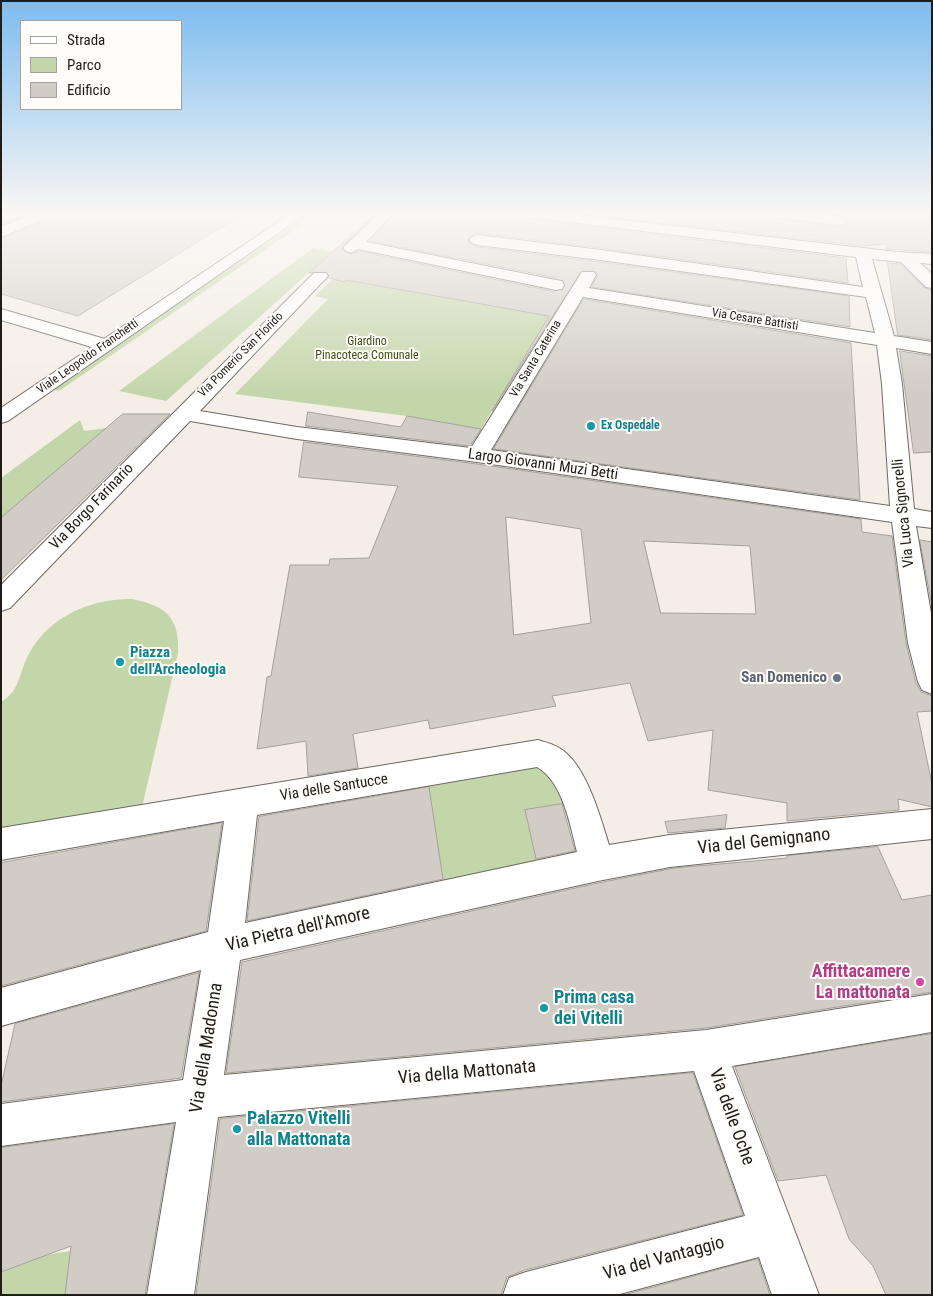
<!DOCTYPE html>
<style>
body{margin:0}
#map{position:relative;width:933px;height:1296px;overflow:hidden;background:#f5eee7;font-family:"Roboto Condensed",sans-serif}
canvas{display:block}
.frame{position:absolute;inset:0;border:2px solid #1f1c1a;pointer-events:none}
.legend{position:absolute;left:20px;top:20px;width:162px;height:90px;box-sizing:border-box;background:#fffcf9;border:1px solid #a5a2a0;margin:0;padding:6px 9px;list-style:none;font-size:15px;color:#1f1c1a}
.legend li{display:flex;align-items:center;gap:10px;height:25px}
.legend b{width:25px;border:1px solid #a5a2a0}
</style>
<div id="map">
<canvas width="933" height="1296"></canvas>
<div class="frame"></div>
<ul class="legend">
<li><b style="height:6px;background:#fff"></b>Strada</li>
<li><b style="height:14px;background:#c3d6a9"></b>Parco</li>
<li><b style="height:14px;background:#d1ccc5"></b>Edificio</li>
</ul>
</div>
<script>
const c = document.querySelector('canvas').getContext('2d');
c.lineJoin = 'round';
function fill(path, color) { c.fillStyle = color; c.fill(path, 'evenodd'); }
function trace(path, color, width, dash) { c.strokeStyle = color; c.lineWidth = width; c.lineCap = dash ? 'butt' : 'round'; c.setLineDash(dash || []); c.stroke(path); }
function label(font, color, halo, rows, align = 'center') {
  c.font = font + ' "Roboto Condensed",sans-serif'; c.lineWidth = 4; c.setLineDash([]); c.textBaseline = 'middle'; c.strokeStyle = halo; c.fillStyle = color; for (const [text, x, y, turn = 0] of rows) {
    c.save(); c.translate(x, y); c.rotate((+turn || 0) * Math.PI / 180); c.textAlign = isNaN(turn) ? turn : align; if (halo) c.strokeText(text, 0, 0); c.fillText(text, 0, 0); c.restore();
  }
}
const green = new Path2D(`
 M297 223 303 224 59 391 51 389Z
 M313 248 332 252 166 401 119 391Z
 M334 278 549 316 481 429 407 416 235 394 328 299 315 296Z
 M80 420 84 431 107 428 1 518V478Z
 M131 599C165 605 180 617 178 653L142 807 1 832V702C19 691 18 678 26 660 44 619 87 599 131 599Z
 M538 768C555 775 559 788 563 804L525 810 538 868 444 887 428 784 507 769Z
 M70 1251 65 1295H1V1272L46 1255Z`);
const building = new Path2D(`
 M1 214H28L1 225Z
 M54 214H243L78 316 1 294V239L51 219Z
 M375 214 342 247 345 252 352 255 358 251 556 292 564 290 566 284 562 279 370 241 395 214H527L529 218 536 220 846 258 848 283 601 248 477 233 471 236 467 240 477 247 601 262 849 296 850 327 592 287 598 274 594 270H582L492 411 549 316 346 280 345 282 329 278 330 275 326 271 309 273Z
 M586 214H773L775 218 782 220 839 227 846 225 848 220 844 216 833 214H932V252L886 249V244L865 246Z
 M888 263 900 264 925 288 932 290V340L898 335Z
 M584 299 851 343 860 500 494 449Z
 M900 351 932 356V452L914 453Z
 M308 412 401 427 407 416 481 429 470 446 306 426Z
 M123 414H170L1 580V518Z
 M304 442 477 464 861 519 862 532 892 536 906 643 916 683 921 692 932 696V711L917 712 932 784V807L898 799 899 810 787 821V803L708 790 713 730 648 741 630 683 552 696 556 706 534 710 430 729 428 720 353 734 358 768 308 776 306 741 257 749 267 677 271 676 290 565H329L330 559 369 558 398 486 299 477ZM506 517 581 529 591 623 514 635ZM644 541 750 546 756 614 661 613Z
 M920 540 932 542V606Z
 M429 787 443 879 247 921 259 817Z
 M562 804 575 851 536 859 525 810Z
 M727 815 725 828 668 833 665 822Z
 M222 823 206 931 1 986V863Z
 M878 847 902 900 932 895V992L706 1028 226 1073 242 962 598 883 674 868 787 858V856Z
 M199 973 181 1078 1 1102V1086L15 1024Z
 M932 1034V1295H886L873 1266 849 1239 826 1175 778 1181 735 1067Z
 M693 1073 743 1215 525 1270 507 1277 501 1295H196L220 1119Z
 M174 1124 145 1295H65L71 1246 1 1272V1148Z
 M758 1259 770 1295H624Z`);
const streetTunnel = new Path2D(`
 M320 276 351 248
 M556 285 574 289`);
const street = new Path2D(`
 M33 214H52L50 217 1 237V227Z
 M378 214H393L366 242 556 280 562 281 564 285 562 289 556 290 358 249 351 253 346 251 343 248Z
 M529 214H571L897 252 932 254V264L920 263 932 274V288L926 287 901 262 872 259 894 336 932 342V354L896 348 902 384 914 509 932 512V528L916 526 932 619V694L922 690 918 682 908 643 892 522 477 462 297 439 190 421 10 608 1 611V585L314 273H326L328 276 200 411 297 427 471 448 580 275 582 272H594L596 275 589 288 875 333 866 297 601 260 477 245 472 243 469 240 472 237 477 235 601 250 863 287 856 257 536 218 531 217ZM583 297 877 345 882 384 890 506 491 450Z
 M775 214C798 214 822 212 844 218L846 221 844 224 839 225 782 218 777 217Z
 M1 309 112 341 114 345 112 349 105 351 1 320Z
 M538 740C548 743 559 746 566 753 588 772 601 819 609 845L670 835 932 809V839L670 867 598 881 240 960 224 1075 706 1030 932 994V1032L732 1066 819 1295H772L759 1257 616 1295H503L509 1278 526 1272 745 1216 694 1071 218 1117 194 1295H147L176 1122 1 1146V1104L183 1080 201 970 1 1026V988L208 932 224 821 1 860V828ZM537 767C563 782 570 825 577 852L245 923 257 815Z`);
const secondary = new Path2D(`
 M290 214H306L8 421 1 423V408Z`);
const markers = [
 [591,426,5,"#0f9aa8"],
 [120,662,5,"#0f9aa8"],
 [837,678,5,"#6b7280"],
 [920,982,5,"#d1479c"],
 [544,1008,5,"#0f9aa8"],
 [237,1129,5,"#0f9aa8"]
];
const farStreetnames = [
 ["Via Cesare Battisti",755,320,9],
 ["Via Pomerio San Florido",241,355,-45],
 ["Viale Leopoldo Franchetti",88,357,-35],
 ["Via Santa Caterina",536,359,-59]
];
const farParknames = [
 ["Giardino",367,342],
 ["Pinacoteca Comunale",367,356]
];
const farCulturenames = [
 ["Ex Ospedale",601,426]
];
const streetNames = [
 ["Largo Giovanni Muzi Betti",543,465,8],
 ["Via Borgo Farinario",92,507,-46],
 ["Via Luca Signorelli",904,513,-96],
 ["Via delle Santucce",334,788,-9]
];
const cultureNames = [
 ["Piazza",130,653],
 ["dell'Archeologia",130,670]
];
const worshipNames = [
 ["San Domenico",827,678]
];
const nearStreetnames = [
 ["Via del Gemignano",764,842,-6],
 ["Via Pietra dell'Amore",298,930,-13],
 ["Via della Madonna",207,1048,-81],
 ["Via della Mattonata",467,1073,-5],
 ["Via delle Oche",731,1117,70],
 ["Via del Vantaggio",664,1259,-15]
];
const nearHotelnames = [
 ["Affittacamere",910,972],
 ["La mattonata",910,993]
];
const nearCulturenames = [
 ["Prima casa",554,998],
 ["dei Vitelli",554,1019],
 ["Palazzo Vitelli",247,1119],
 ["alla Mattonata",247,1140]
];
fill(green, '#c3d6a9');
fill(building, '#d1ccc5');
trace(building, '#a5a099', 1);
trace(streetTunnel, '#d5cec8', 16, [16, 8]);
trace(street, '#6e6862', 2);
trace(secondary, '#6e6862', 2);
fill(street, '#fff');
fill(secondary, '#fff');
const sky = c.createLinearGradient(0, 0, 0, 395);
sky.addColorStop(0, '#7cbcf0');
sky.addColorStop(0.54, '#faf7f4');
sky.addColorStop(1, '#faf7f400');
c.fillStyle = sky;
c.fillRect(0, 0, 933, 395);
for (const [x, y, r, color] of markers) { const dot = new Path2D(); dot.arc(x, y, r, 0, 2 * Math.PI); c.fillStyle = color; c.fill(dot); trace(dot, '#fffcf9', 2); }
label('12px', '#1f1c1a', '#fffcf9', farStreetnames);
label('12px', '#3d501a', '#fffcf9', farParknames);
label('bold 12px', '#0d838f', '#fffcf9', farCulturenames, 'left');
label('15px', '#1f1c1a', '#fffcf9', streetNames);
label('bold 15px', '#0d838f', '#fffcf9', cultureNames, 'left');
label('bold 15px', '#5b616d', '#fffcf9', worshipNames, 'right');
label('18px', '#1f1c1a', '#fffcf9', nearStreetnames);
label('bold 18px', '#b23c85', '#fffcf9', nearHotelnames, 'right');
label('bold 18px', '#0d838f', '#fffcf9', nearCulturenames, 'left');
</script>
